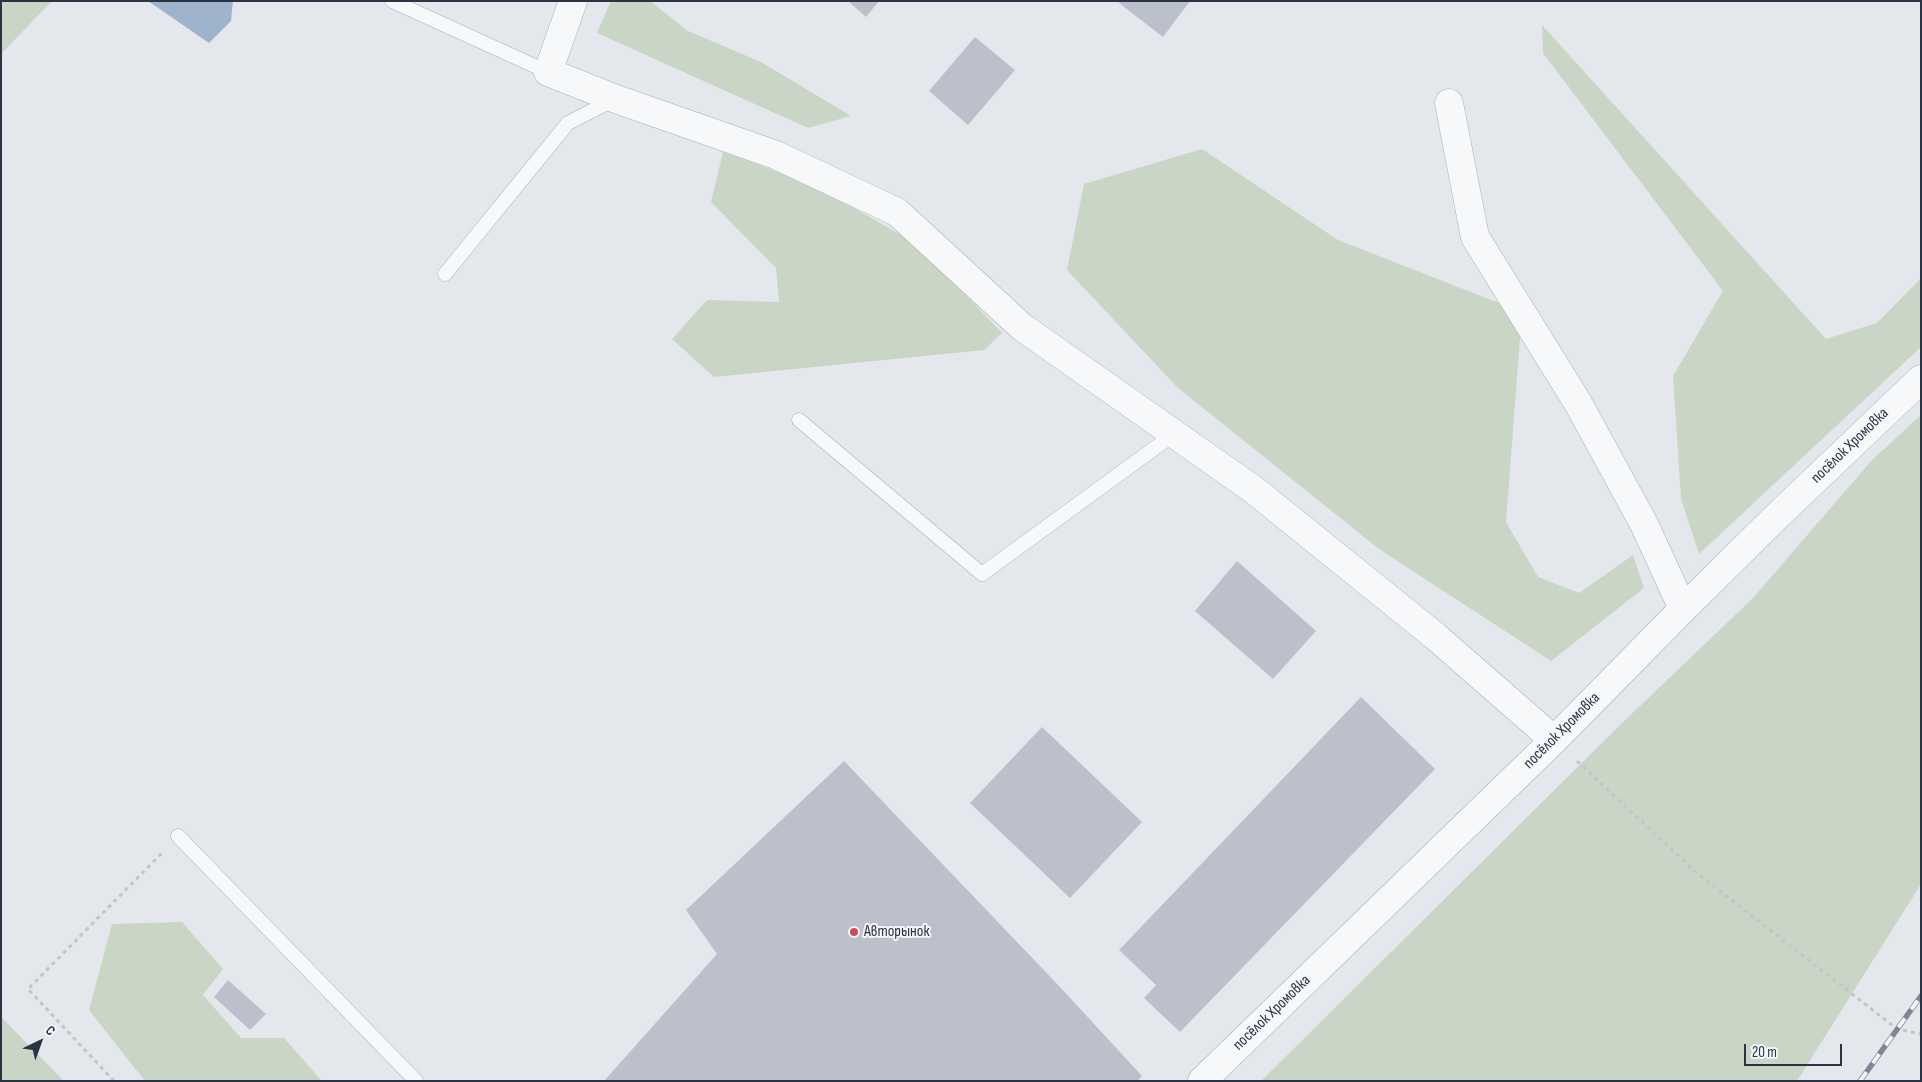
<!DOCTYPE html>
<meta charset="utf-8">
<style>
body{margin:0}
#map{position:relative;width:1922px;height:1082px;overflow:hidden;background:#e4e7ec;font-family:"Sofia Sans Condensed",sans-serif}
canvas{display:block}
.frame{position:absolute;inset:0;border:2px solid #2b3445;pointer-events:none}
.north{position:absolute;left:15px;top:1017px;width:50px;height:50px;-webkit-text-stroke:4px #f4f6f9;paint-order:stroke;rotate:42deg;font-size:14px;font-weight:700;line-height:20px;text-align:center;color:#2b3445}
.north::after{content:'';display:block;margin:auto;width:18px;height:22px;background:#2b3445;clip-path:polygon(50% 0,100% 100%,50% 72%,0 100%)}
.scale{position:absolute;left:1744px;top:1044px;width:98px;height:22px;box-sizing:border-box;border:2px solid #2b3445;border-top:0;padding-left:6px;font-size:15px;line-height:18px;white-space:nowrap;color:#2b3445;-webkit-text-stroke:4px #f4f6f9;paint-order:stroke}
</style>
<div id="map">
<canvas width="1922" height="1082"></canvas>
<div class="frame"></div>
<div class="north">С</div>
<div class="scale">20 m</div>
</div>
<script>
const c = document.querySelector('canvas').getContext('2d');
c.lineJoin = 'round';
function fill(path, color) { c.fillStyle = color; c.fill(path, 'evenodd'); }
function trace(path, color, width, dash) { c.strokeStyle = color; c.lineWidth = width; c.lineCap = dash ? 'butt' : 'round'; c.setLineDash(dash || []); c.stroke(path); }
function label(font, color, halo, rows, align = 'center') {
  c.font = font + ' "Sofia Sans Condensed",sans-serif'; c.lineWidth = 4; c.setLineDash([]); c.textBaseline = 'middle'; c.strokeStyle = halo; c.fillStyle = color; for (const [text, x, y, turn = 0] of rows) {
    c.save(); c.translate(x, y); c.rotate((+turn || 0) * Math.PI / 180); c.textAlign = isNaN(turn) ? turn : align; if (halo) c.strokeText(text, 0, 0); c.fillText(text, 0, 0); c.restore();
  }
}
const green = new Path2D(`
 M1 1H52L1 54Z
 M611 1H650L688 31 761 62 851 116 808 128 597 33Z
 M1542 25 1826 339 1877 323 1921 278V347L1699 554 1681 499 1673 376 1723 291 1543 53Z
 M1202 149 1338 240 1522 312 1506 522 1538 577 1579 593 1633 555 1644 588 1551 661 1379 549 1178 388 1067 270 1084 184Z
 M723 152 784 174 849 205 918 245 1002 333 984 350 714 377 672 339 707 300 779 302 776 268 711 202Z
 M1921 415V884L1797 1081H1261L1619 726 1753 598 1872 460Z
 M182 922 223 969 203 995 241 1038H284L322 1081H145L89 1010 112 924Z
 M2 1018 64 1081H1Z`);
const water = new Path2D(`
 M148 1H233L231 21 209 43Z`);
const building = new Path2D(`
 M848 1H879L866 17Z
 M1120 1H1190L1163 37 1119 3Z
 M975 37 1015 70 968 125 929 91Z
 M1237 561 1316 631 1273 679 1195 611Z
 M1361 697 1435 769 1180 1032 1144 998 1156 985 1119 950Z
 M1042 727 1142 822 1070 898 970 803Z
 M844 761 1060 987 1142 1076 1137 1081H604L717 954 686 910Z
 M228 980 266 1014 250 1030 214 997Z`);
const path = new Path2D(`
 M1577 761 1697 873 1897 1029 1921 1034
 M114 1081 28 989 162 853`);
const service = new Path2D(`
 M392 1 548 72
 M445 274 568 123 615 99
 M799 420 982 574 1174 434
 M178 836 416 1081`);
const minor = new Path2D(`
 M573 1 548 72 616 99 776 155 897 212 1022 327 1254 490 1435 636 1554 740
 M1449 103 1475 237 1578 403 1644 524 1683 609
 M1202 1081 1554 740 1683 609 1775 518 1921 379`);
const rail = new Path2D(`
 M1860 1081 1921 996`);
const markers = [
 [854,932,5,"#d1495b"]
];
const streetNames = [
 ["посёлок Хромовка",1850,446,-44],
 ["посёлок Хромовка",1562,731,-45],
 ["посёлок Хромовка",1272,1013,-44]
];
const poiNames = [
 ["Авторынок",864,932]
];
fill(green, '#c9d6c5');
fill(water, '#9fb4cc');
fill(building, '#bbc0ca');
trace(service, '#a9aeb7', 15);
trace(minor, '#a9aeb7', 29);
trace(path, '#c2c5cb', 3, [4, 4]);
trace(service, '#f7f8fa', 14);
trace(minor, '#f7f8fa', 28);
trace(rail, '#7d8696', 5.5);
trace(rail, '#f4f6f9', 4, [11]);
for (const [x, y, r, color] of markers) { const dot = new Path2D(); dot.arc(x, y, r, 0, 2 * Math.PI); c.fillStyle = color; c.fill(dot); trace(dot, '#f4f6f9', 2); }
label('16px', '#2b3445', '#f4f6f9', streetNames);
label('16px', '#2b3445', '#f4f6f9', poiNames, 'left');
</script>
